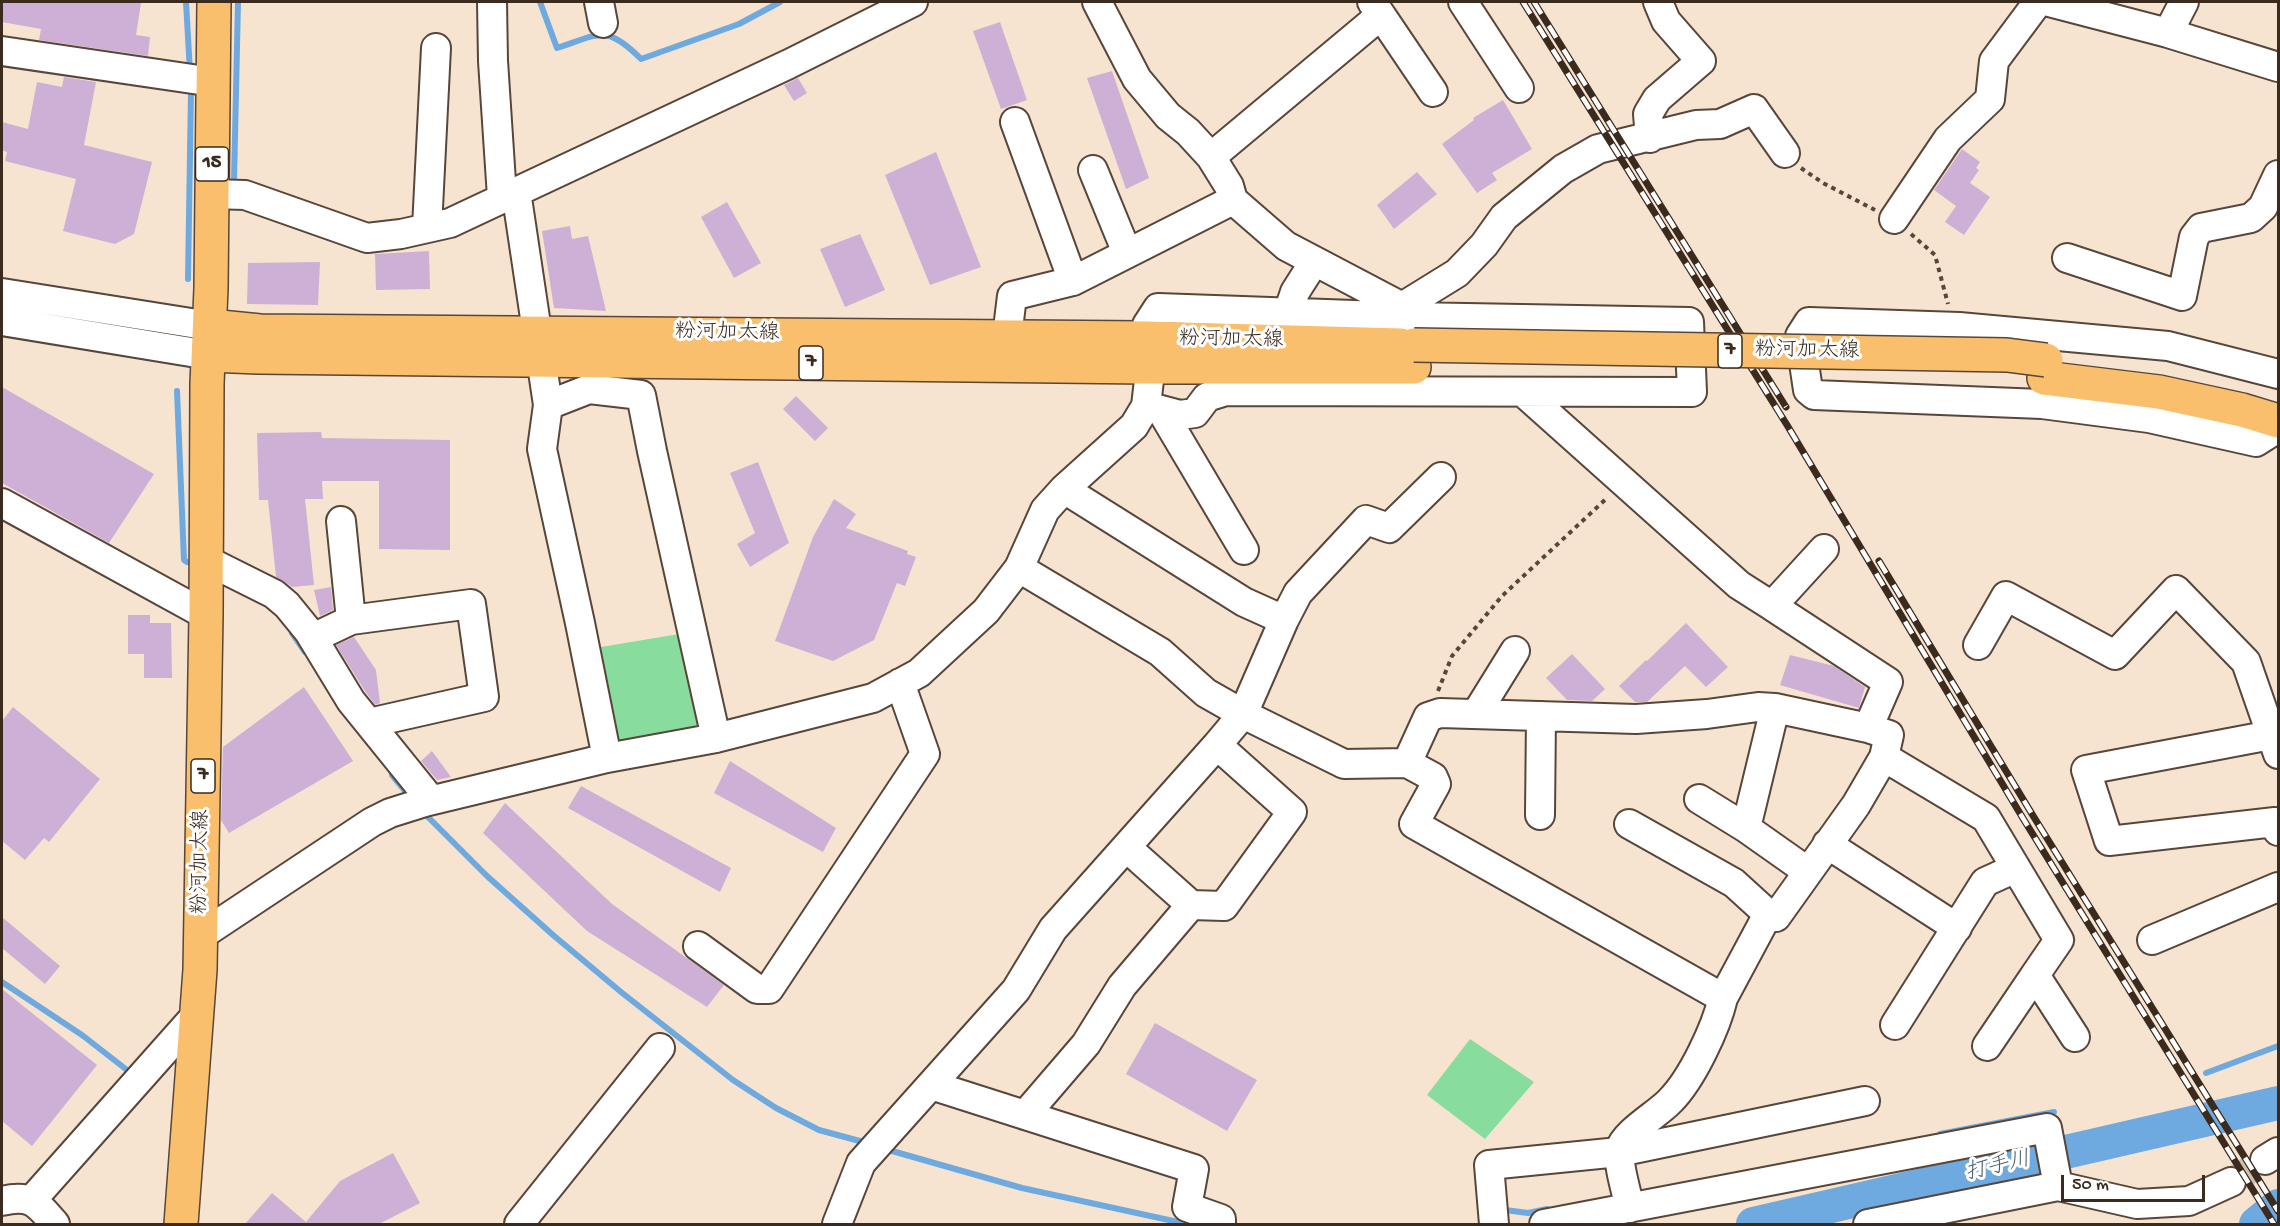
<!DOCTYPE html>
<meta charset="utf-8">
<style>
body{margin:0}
#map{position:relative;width:2280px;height:1226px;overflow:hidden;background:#f7e4d0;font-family:"Gochi Hand",sans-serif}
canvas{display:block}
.frame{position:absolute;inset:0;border:3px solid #3b2a1e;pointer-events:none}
.scale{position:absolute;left:2061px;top:1175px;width:144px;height:27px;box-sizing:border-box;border:3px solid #3b2a1e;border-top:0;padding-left:8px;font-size:18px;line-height:21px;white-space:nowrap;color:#3b2a1e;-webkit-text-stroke:4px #fff;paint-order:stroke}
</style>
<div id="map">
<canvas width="2280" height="1226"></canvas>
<div class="frame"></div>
<div class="scale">50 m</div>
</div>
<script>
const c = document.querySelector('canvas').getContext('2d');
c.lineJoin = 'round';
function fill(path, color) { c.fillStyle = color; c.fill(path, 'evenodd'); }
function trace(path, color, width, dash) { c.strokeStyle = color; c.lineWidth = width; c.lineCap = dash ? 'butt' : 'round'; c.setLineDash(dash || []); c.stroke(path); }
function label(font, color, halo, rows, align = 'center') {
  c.font = font + ' "Gochi Hand","Klee One",sans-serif'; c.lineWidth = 6; c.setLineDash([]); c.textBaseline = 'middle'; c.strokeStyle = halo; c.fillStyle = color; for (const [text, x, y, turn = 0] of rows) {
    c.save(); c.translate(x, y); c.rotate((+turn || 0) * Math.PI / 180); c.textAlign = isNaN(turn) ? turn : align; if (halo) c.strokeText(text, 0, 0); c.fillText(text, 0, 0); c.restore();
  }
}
const green = new Path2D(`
 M679 634 699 729 617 741 601 647Z
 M1470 1039 1534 1082 1485 1139 1427 1095Z`);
const stream = new Path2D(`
 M186 2 190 72
 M540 2 557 48C600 34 606 24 641 59L739 24 780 2
 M234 181 238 2
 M188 279 191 91
 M177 391 184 560 187 562
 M292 633 305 652
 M392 775 410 797
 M423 812 487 876 553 935 621 992 733 1080 776 1108 819 1130 867 1143
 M2 982 82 1035 127 1070
 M2206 1073 2278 1046
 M1940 1134 2054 1112
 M885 1149 1022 1188 1187 1224
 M1505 1210 1528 1213 1547 1209`);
const river = new Path2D(`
 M1753 1224 2278 1103
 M2256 1224 2278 1206`);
const building = new Path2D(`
 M2 2H131L141 3 136 35 150 37 148 56 39 40 41 29 2 22Z
 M1000 22 1027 100 1001 109 973 31Z
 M1112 71 1149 178 1126 189 1087 78Z
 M64 77 96 82 84 145 152 162 134 234 115 244 63 231 76 179 5 161 7 152 2 150V122L28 129 37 82 62 87Z
 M798 78 807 93 794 101 784 85Z
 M1503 100 1532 149 1492 173 1497 180 1477 193 1442 144 1474 120 1473 118Z
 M1962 149 1980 162 1976 168 1979 170 1970 183 1990 197 1964 235 1945 222 1956 206 1934 190Z
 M936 152 981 267 930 285 885 175Z
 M1417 172 1437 194 1394 229 1377 205Z
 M727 202 761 263 734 278 701 217Z
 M570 226 572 239 588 236 606 311 554 308 542 231Z
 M860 234 885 290 845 307 820 249Z
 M429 251 430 289 376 290 375 254Z
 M320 262 318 305 247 304 248 263Z
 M2 387 154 474 109 543 2 483Z
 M796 396 828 428 815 441 783 409Z
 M321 432 322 438 450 440V550L379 549V481H322L323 499H305L314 585 292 587 276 577 268 500H259L257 433Z
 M758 462 789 543 750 567 737 544 755 533 730 473Z
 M834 499 856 514 846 528 908 551 907 554 916 557 905 586 897 583 874 640 833 661 775 641 813 537Z
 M331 587 333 610 320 616 314 590Z
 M128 615H150V623H171L172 678H144V654H128Z
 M1686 623 1728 667 1706 687 1685 666 1647 702H1635L1619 686 1646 660 1647 661Z
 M354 637 376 670 380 703 375 705 365 691 336 645Z
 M1572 654 1605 689 1592 701 1567 700 1546 678Z
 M1790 655 1834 666 1865 687 1859 708 1780 685Z
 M304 687 353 761 229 833 221 820 223 747Z
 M13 707 100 779 49 842 44 838 25 860 2 841V721Z
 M432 751 451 777 437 780 421 761Z
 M730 761 836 828 823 852 714 793Z
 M581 786 731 868 720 892 568 808Z
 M505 803 612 904 724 985 707 1007 587 931 483 833Z
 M2 917 60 966 45 984 2 948Z
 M2 989 97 1065 32 1146 2 1121Z
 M1155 1023 1257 1080 1227 1131 1126 1074Z
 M393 1153 420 1203 379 1224H245L272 1193 306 1222 340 1181Z`);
const minorTunnel = new Path2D(`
 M2231 1182 2265 1160`);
const path = new Path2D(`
 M1801 168 1823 183 1875 210
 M1911 234 1935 255 1948 304
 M1438 691 1452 656 1502 596 1607 498`);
const minor = new Path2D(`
 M492 2 493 61 502 197
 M599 2 603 23
 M1097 2 1137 79 1168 116 1188 132 1211 157 1229 186 1233 200 1286 246 1402 307 1410 317
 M1463 2 1519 88
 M2049 2 2168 33 2278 67
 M1381 15 1433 92
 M2168 33 2184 2
 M2 51 213 82
 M1015 122 1073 281 1233 200
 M1650 138 1648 114 1657 99 1701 61 1666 21 1658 2
 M1211 157 1381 15 1372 2
 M1093 170 1127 253
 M516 191 548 405 542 449 580 623 607 758
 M211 194 245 195 367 238 401 234 450 223 789 64 913 2
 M1894 219 1948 139 1990 99 1994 61 2038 2
 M427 228 436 48
 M2067 258 2182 296 2194 237 2201 228 2251 218 2263 207 2278 175
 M2 293 210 326
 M1402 307 1457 273 1484 245 1504 217 1563 169 1598 149 1696 125 1720 124 1754 109 1785 153
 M1288 313 1295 292 1314 262
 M2 321 209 355
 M1007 337 1012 296 1073 281
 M2278 374 2168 346 1959 327 1809 322 1800 336 1808 390 1814 395 2042 404 2149 418 2256 442 2278 428
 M1523 392 1739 585 1772 606 1824 549
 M548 405 589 389 641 395 652 451 716 738
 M1161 410 1244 550
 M1064 489 1244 602 1284 620 1298 593 1366 520 1389 528 1441 477
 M2 503 206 615
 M341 521 351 620
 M206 560 274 594 287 605 309 632 351 701 431 800
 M1019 568 1160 652 1206 693 1243 714 1344 764 1407 763 1428 717 1440 713 1636 719 1707 714 1758 707 1775 708 1868 728
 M313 638 351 620 471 604 484 697 369 723
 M1978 645 2006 596 2115 655 2176 590 2246 662 2278 754
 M1476 714 1515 651
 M2271 735 2086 770 2109 841 2275 822 2278 831
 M1884 757 1986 818 2059 940 2035 975
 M1407 763 1433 777 1436 784 1414 824 1723 998C1716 1028 1692 1079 1670 1101 1658 1114 1625 1132 1620 1149 1617 1162 1627 1194 1630 1208
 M1699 799 1746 828 1807 871
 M1540 815 1541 716
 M1629 824 1734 883 1768 914
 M1746 828 1775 708
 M1827 844 1957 928
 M1191 905 1224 906 1292 812 1217 745 1243 714 1284 620
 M200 936 372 822 390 813 425 802 607 758 716 738 873 698 919 673 986 611 1019 568 1045 510 1064 489 1134 426 1146 406 1149 380 1145 338 1147 325 1158 308 1410 317 1689 322 1692 392 1226 391 1207 397 1195 413 1180 415 1146 406
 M2152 940 2278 887
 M698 946 757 989H769L925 754 900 683
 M1723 998 1768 914 1776 917 1856 805 1884 757 1889 735 1868 728 1888 682 1772 606
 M1895 1025 1985 882 2016 868
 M1987 1046 2035 975 2075 1037
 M931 1085 1194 1169 1187 1207 1221 1219V1224
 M1025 1115 1086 1044 1122 986 1191 905 1126 847
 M2265 1160 2278 1152
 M2 1201C31 1194 37 1203 55 1224
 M31 1201 198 1013
 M519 1224 660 1048
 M837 1224 861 1163 1016 990 1053 929 1217 745
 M1494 1224 1489 1165 1619 1152 1865 1101
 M1544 1224 2047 1128 2058 1186
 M1868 1224 2058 1186 2137 1204 2189 1201 2231 1182`);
const major = new Path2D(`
 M210 326 260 331 1145 338 1401 345
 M209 355 258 357 1146 367H1414
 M2044 378 2159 392 2242 410 2278 421
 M181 1224 200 970 206 615 207 384 211 288 214 2`);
const rail = new Path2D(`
 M1523 2 1787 425 2024 820 2274 1224
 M1534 2 1786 407
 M1879 561 2032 814 2278 1211`);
const majorBridge = new Path2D(`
 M1414 345 2007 355 2046 360`);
const shields = [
 [212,164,33],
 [1730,351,24],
 [811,363,24],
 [203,776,24]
];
const shieldNames = [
 ["15",212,164],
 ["7",1730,351],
 ["7",811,363],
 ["7",203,776]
];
const streetNames = [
 ["粉河加太線",727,334,1],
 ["粉河加太線",1231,341,1],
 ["粉河加太線",1807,352,1],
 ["粉河加太線",202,862,-89]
];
const waterNames = [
 ["打手川",1998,1168,-13]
];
fill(green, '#87dc9e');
trace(stream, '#6ea9df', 6);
trace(river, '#6ea9df', 34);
fill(building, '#ceb0d6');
trace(minorTunnel, '#d1bfac', 28, [28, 14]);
trace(minor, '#574639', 32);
trace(major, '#574639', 36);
trace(path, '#574639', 4, [4.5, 4.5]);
trace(minor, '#fff', 28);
trace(major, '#f9bf6d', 33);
trace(rail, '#3b2a1e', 7);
trace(rail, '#fff', 4.5, [14]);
trace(majorBridge, '#574639', 36, []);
trace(majorBridge, '#f9bf6d', 33);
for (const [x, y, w] of shields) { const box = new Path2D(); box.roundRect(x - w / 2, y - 17, w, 34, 4.5); c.fillStyle = '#fff'; c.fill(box); trace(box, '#3b2a1e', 1.5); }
label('bold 20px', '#3b2a1e', null, shieldNames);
label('21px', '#3b2a1e', '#fff', streetNames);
label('italic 22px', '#4f5d6b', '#fff', waterNames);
</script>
